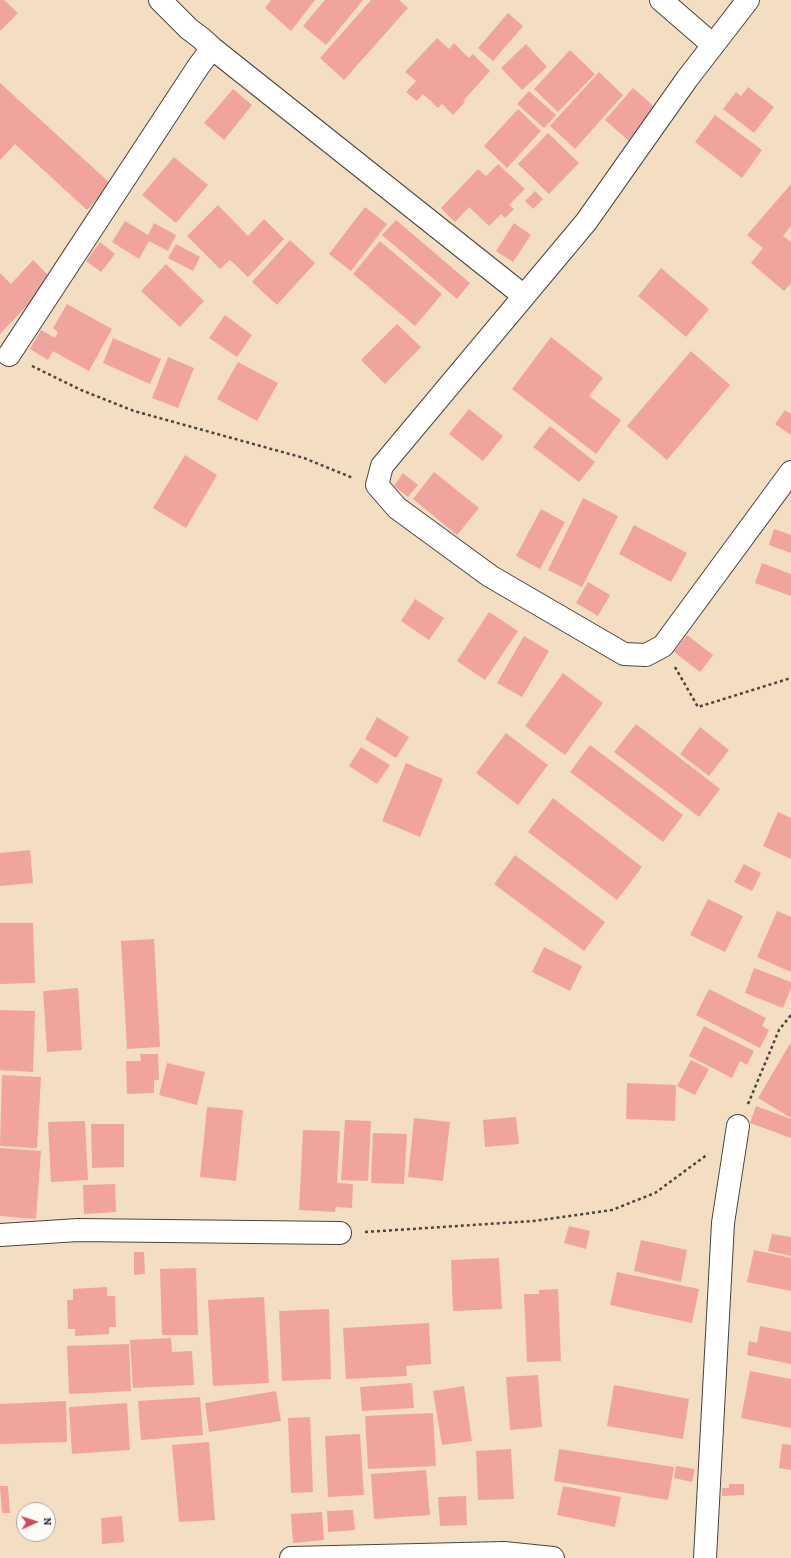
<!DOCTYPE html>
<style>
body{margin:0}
#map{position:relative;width:791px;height:1558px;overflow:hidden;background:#f3dec2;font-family:Alegreya,serif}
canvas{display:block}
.north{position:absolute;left:16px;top:1502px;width:40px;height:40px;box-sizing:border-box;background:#fdfcf7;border:1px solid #a9a8a5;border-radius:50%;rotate:87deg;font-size:11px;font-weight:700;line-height:16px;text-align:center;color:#2b2b2b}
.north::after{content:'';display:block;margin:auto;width:14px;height:18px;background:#d1495b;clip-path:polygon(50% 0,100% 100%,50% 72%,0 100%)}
</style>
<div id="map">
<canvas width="791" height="1558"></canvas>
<div class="north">N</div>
</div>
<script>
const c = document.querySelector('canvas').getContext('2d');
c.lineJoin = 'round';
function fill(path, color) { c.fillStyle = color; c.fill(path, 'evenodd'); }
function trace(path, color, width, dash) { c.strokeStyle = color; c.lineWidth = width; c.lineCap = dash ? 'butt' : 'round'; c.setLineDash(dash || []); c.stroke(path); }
const building = new Path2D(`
 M0 0H4L18 13 0 31Z
 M271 0H315L291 31 265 8Z
 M325 0H363L326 45 303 26Z
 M371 0H399L408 8 344 80 320 58Z
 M508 13 523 26 493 61 478 48Z
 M437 38 449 49 454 43 469 58 473 54 490 71 463 101 465 102 453 115 442 104 438 108 423 94 417 101 406 92 416 81 405 72Z
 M526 44 547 67 522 90 501 68Z
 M570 50 595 74 558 112 534 89Z
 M599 72 623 95 575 149 550 126Z
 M0 83 111 184 87 210 15 144 0 160Z
 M748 87 774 107 754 133 723 109 736 92 741 96Z
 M633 88 657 109 629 141 605 120Z
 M233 89 252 105 224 140 204 123Z
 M529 91 556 115 544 128 517 104Z
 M518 109 541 131 507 168 484 146Z
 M715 115 762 150 742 178 695 142Z
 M548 133 579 163 549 194 518 164Z
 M174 157 208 185 176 223 142 195Z
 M498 164 525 189 509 205 514 209 505 218 501 214 489 226 469 207 455 222 441 208 478 169 486 176Z
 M791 184V226L783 236 791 242V283L784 291 751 263 763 248 747 235Z
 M535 191 543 199 533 209 525 201Z
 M218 205 248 236 264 219 284 239 248 277 230 260 220 269 187 236Z
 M365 207 387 224 351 271 329 254Z
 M396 220 470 283 457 299 382 235Z
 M125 221 148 235 154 223 176 235 168 251 149 241 139 259 112 242Z
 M514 223 531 235 513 262 496 251Z
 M290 240 315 263 277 305 252 282Z
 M380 241 442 294 415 326 353 274Z
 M100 242 115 254 101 272 86 261Z
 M176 244 200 257 193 271 168 258Z
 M33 260 52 279 0 334V273L11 284Z
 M166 264 204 301 180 327 141 291Z
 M661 268 709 309 686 337 638 296Z
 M67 304 112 329 89 371 53 351 48 360 30 349 41 330 55 338 58 332 53 328Z
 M225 315 252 335 237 357 209 338Z
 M397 324 421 347 385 384 361 360Z
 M551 337 603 378 589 396 621 420 596 454 512 389Z
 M113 338 161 359 150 384 103 363Z
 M691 351 730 385 667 460 627 426Z
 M168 357 194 368 178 408 152 398Z
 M238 362 278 383 257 421 217 399Z
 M469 409 503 436 483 461 449 434Z
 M785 410 791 414V435L775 424Z
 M550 426 595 462 579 482 533 447Z
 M185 455 217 475 186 528 153 508Z
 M434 472 479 508 457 535 413 499Z
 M403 473 418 485 408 497 394 486Z
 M583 498 618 516 582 587 548 570Z
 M541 509 565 522 540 569 516 556Z
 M634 525 687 553 671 582 619 554Z
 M774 529 791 535V553L769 545Z
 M762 563 791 574V596L755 583Z
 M588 582 610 595 598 616 576 603Z
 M415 599 444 618 429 640 401 621Z
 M489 612 518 631 485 680 457 661Z
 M687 635 713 655 700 672 674 652Z
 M524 636 549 651 522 697 497 683Z
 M563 673 603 703 565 755 525 726Z
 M377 717 409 737 396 758 365 739Z
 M636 724 720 789 699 817 614 752Z
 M700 727 729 750 709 776 680 754Z
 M506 733 548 765 518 805 476 773Z
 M590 745 683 815 663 842 570 772Z
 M361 747 390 765 377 784 349 766Z
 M406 763 443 779 420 837 382 821Z
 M553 798 642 867 617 900 528 832Z
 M778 812 791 818V859L763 846Z
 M30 850 33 883 0 886V853Z
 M515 855 605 922 584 951 494 884Z
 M744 864 761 873 752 891 734 882Z
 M708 899 743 916 725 952 690 935Z
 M777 911 791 917V972L757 957Z
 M0 923H33L35 983 0 984Z
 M154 939 160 1047 127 1049 121 941Z
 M544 947 582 966 570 991 532 972Z
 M754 968 791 982V988L783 1008 745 993Z
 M78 988 82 1050 47 1052 43 991Z
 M709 989 766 1018 762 1026 769 1030 760 1048 696 1015Z
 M0 1010 35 1011 33 1072 0 1070Z
 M704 1026 754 1051 747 1065 740 1061 732 1078 689 1056Z
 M791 1042V1118L758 1098Z
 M140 1054H158L159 1080H154V1093L127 1094 126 1061H141Z
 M691 1060 709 1069 695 1095 677 1086Z
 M167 1063 205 1072 197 1105 159 1095Z
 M2 1075 41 1077 37 1148 0 1146Z
 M627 1083 676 1085 675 1121 626 1119Z
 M756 1106 791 1119V1138L750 1123Z
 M207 1107 243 1110 236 1181 200 1177Z
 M516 1117 519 1144 485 1147 483 1120Z
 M414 1118 450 1122 443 1181 408 1177Z
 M345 1120 371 1121 368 1181 341 1180Z
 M85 1121 88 1180 51 1182 48 1122Z
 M91 1124H124V1167L92 1168Z
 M303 1130 340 1131 337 1183 353 1184 352 1208 336 1207 335 1212 299 1210Z
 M373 1133 407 1134 404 1184 371 1183Z
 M0 1148 41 1151 36 1219 0 1216Z
 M115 1184 116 1212 84 1214 83 1185Z
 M569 1226 590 1231 586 1249 564 1243Z
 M772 1234 791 1237V1256L768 1251Z
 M641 1240 687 1250 681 1282 634 1271Z
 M754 1250 791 1258V1291L747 1282Z
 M134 1252H144L145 1274 134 1275Z
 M499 1258 502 1309 453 1311 451 1260Z
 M196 1268 198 1335H162L160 1269Z
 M617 1272 699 1289 692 1323 610 1305Z
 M107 1287V1296H115L116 1327H109V1334L75 1336V1329H68L67 1300H73V1289Z
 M558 1289 561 1361 527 1362 524 1294H539V1290Z
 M264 1297 269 1383 213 1386 208 1300Z
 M329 1309 331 1379 282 1381 279 1311Z
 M429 1323 431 1364 406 1366 407 1376 346 1379 343 1328Z
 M760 1326 791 1332V1364L747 1355 749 1341 757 1343Z
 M171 1338 172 1352 192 1351 194 1385 133 1388 130 1340Z
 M129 1344 131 1391 69 1394 67 1346Z
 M750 1371 791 1379V1428L741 1418Z
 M538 1375 542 1427 510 1430 506 1377Z
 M412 1383 414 1408 362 1411 360 1387Z
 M614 1385 689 1399 683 1439 607 1426Z
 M464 1386 472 1441 442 1445 433 1391Z
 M276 1391 281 1421 209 1432 205 1403Z
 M200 1397 203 1435 141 1440 138 1401Z
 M66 1401 67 1442 0 1444V1404Z
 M127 1403 130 1450 72 1454 69 1407Z
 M433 1413 436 1466 368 1469 365 1416Z
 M310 1417 313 1492 291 1493 288 1418Z
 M360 1434 364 1495 328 1497 325 1436Z
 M209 1442 215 1520 179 1522 172 1445Z
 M782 1444 791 1445V1470L779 1468Z
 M511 1449 514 1499 478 1500 476 1451Z
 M559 1449 674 1467 668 1500 554 1481Z
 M676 1466 695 1469 692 1482 674 1478Z
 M426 1470 430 1515 374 1519 371 1474Z
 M729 1484H744V1495L722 1496V1488H729Z
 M0 1486H8L10 1513H2Z
 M563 1486 621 1497 615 1527 557 1515Z
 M466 1496 467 1525 440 1526 438 1497Z
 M353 1510 355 1530 328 1532 327 1511Z
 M322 1512 324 1540 293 1543 291 1514Z
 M122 1516 124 1542 102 1544 101 1518Z`);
const path = new Path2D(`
 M32 366 81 390 134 411 304 458 353 478
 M675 667 698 707 791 678
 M748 1104 779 1030 791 1015
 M365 1232 534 1221 612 1210 655 1193 708 1154`);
const street = new Path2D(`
 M661 0 713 45
 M748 0 687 79 586 222 382 466 377 485 397 508 490 576 624 654 646 655 663 646 791 472
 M212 48 524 296
 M9 355 198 67 212 48 201 38 189 29 160 0
 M0 1235 78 1230 340 1233
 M291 1558 504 1553 553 1558
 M705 1558 723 1223 738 1126`);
fill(building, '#f1a49d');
trace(street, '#494642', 24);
trace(path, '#494642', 2.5, [3, 3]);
trace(street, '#fff', 22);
</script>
